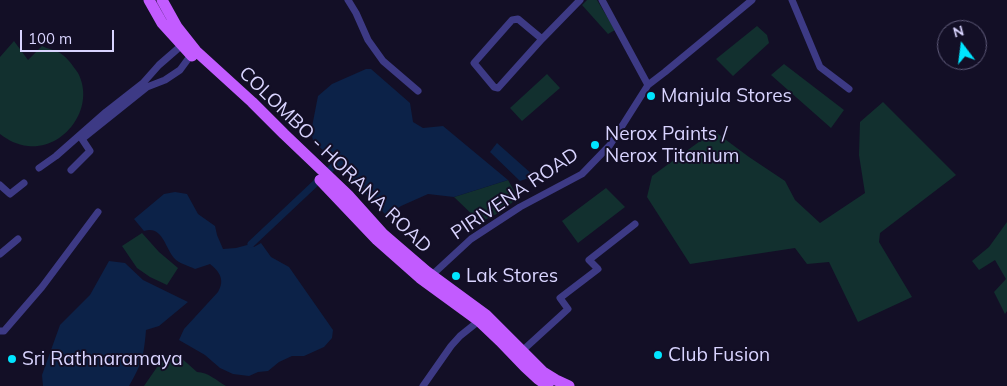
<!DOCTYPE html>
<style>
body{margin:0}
#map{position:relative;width:1007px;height:386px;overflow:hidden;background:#130f26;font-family:Mulish,sans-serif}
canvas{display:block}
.north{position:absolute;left:937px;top:20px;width:50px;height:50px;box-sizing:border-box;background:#130f26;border:1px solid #625e7d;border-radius:50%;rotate:345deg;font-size:14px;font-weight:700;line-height:20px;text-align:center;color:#d9d4ff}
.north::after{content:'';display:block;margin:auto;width:18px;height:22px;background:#00e5ff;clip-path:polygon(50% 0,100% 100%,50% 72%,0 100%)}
.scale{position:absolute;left:20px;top:30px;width:94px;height:22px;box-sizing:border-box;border:2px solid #d9d4ff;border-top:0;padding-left:6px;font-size:15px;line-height:18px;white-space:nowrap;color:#d9d4ff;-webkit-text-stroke:4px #130f26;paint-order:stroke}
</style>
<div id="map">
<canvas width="1007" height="386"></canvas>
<div class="north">N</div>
<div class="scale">100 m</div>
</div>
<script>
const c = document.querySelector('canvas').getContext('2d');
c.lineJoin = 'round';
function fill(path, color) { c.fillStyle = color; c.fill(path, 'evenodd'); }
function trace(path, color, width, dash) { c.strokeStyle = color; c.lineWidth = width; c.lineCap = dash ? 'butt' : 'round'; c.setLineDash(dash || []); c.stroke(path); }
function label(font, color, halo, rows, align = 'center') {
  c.font = font + ' Mulish,sans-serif'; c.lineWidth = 4; c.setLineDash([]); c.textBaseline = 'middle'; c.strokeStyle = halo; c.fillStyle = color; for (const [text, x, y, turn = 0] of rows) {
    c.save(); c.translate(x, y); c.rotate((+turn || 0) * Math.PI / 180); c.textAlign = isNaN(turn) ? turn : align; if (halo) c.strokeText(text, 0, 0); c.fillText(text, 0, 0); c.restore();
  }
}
const green = new Path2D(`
 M587 0H597L615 30 608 34 582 5Z
 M757 26 767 35 769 43 733 76 716 59Z
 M14 41 28 60 42 46C48 49 55 50 60 53 68 58 73 66 78 73 96 107 65 150 28 146 17 145 8 140 0 134V57Z
 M784 64 844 110 831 128 771 75Z
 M547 74 560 88 522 121 510 108Z
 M883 102 956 175 880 233 879 242 912 297 858 322 829 262 807 264 795 248 690 264 647 197 652 176 714 131 749 157 785 181 795 200 820 223 865 193 859 155 860 122Z
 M508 180 517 196C510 209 493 216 480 222L454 197Z
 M606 188 625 207 578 243 562 221Z
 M1007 222V311L1005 314 994 292 1006 279 995 260 979 270 972 261 989 247Z
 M142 233 159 252 178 268 167 285 150 277 137 268 122 246Z
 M171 354 179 356 197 372C208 372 217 381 226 386H144L164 357Z`);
const water = new Path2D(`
 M366 69H371L410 103 413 122 423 128 443 126 508 180 454 197 428 194 401 206 387 216 313 140 311 132 318 96 332 84Z
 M497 143 533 175 532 177 520 181 490 152Z
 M175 192 187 194 198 214 215 226 217 235 223 249 236 248 251 244 254 247 261 243 271 257 289 267 333 330 332 338 324 347 304 356H292L279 362 268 371 258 372 249 376 233 374 220 368 205 355 179 340 184 329 218 292C225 280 220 272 210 264L195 269C189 266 178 263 174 258 165 247 162 225 144 231L134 219 164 194Z
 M109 261 125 263 143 280 188 302 159 326 146 330C144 355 142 364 129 386H43L42 375 60 325 90 295Z`);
const canal = new Path2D(`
 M251 244 336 164`);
const minor = new Path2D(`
 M348 0 356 13 368 40 383 61 418 91
 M792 0 820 67 849 89
 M542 39 518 19 512 20 474 63 494 87 498 88 542 39 580 0
 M648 85 665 72 752 0
 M39 168 56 156 106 112 143 83 159 65 182 45
 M71 170 90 151 82 139 147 87 165 80 180 70 191 55
 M0 185 10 194 24 183
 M0 254 18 239
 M431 278 432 275 471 239 520 207 582 174 610 145 648 85 602 0
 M0 331H4L42 287 98 212
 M522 351 568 309 560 298 598 269 589 260 635 224
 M423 386 451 346 460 336 480 320`);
const primary = new Path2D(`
 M149 0 162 23 192 56
 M162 0 177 27 196 51 252 102 284 134 348 195 383 234 426 271 486 315 543 372 556 380 569 386
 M320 180 377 240 420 278 479 321 500 341 525 367 538 379 548 386`);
const markers = [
 [651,96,5,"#00e5ff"],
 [595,145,5,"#00e5ff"],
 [456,276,5,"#00e5ff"],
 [658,355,5,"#00e5ff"],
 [12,359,5,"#00e5ff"]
];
const poiNames = [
 ["Manjula Stores",661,96],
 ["Nerox Paints /",605,134],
 ["Nerox Titanium",605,156],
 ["Lak Stores",466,276],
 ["Club Fusion",668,355],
 ["Sri Rathnaramaya",22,359]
];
const streetNames = [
 ["COLOMBO - HORANA ROAD",335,160,44],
 ["PIRIVENA ROAD",515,194,-34]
];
fill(green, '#12302f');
fill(water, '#0c2248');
trace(canal, '#0c2248', 7);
trace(minor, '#3d3a85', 7);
trace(primary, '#c25bff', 11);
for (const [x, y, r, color] of markers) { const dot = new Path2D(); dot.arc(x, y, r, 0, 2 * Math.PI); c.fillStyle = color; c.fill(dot); trace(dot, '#130f26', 2); }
label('19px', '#d9d4ff', '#130f26', poiNames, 'left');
label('19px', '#d9d4ff', '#130f26', streetNames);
</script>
